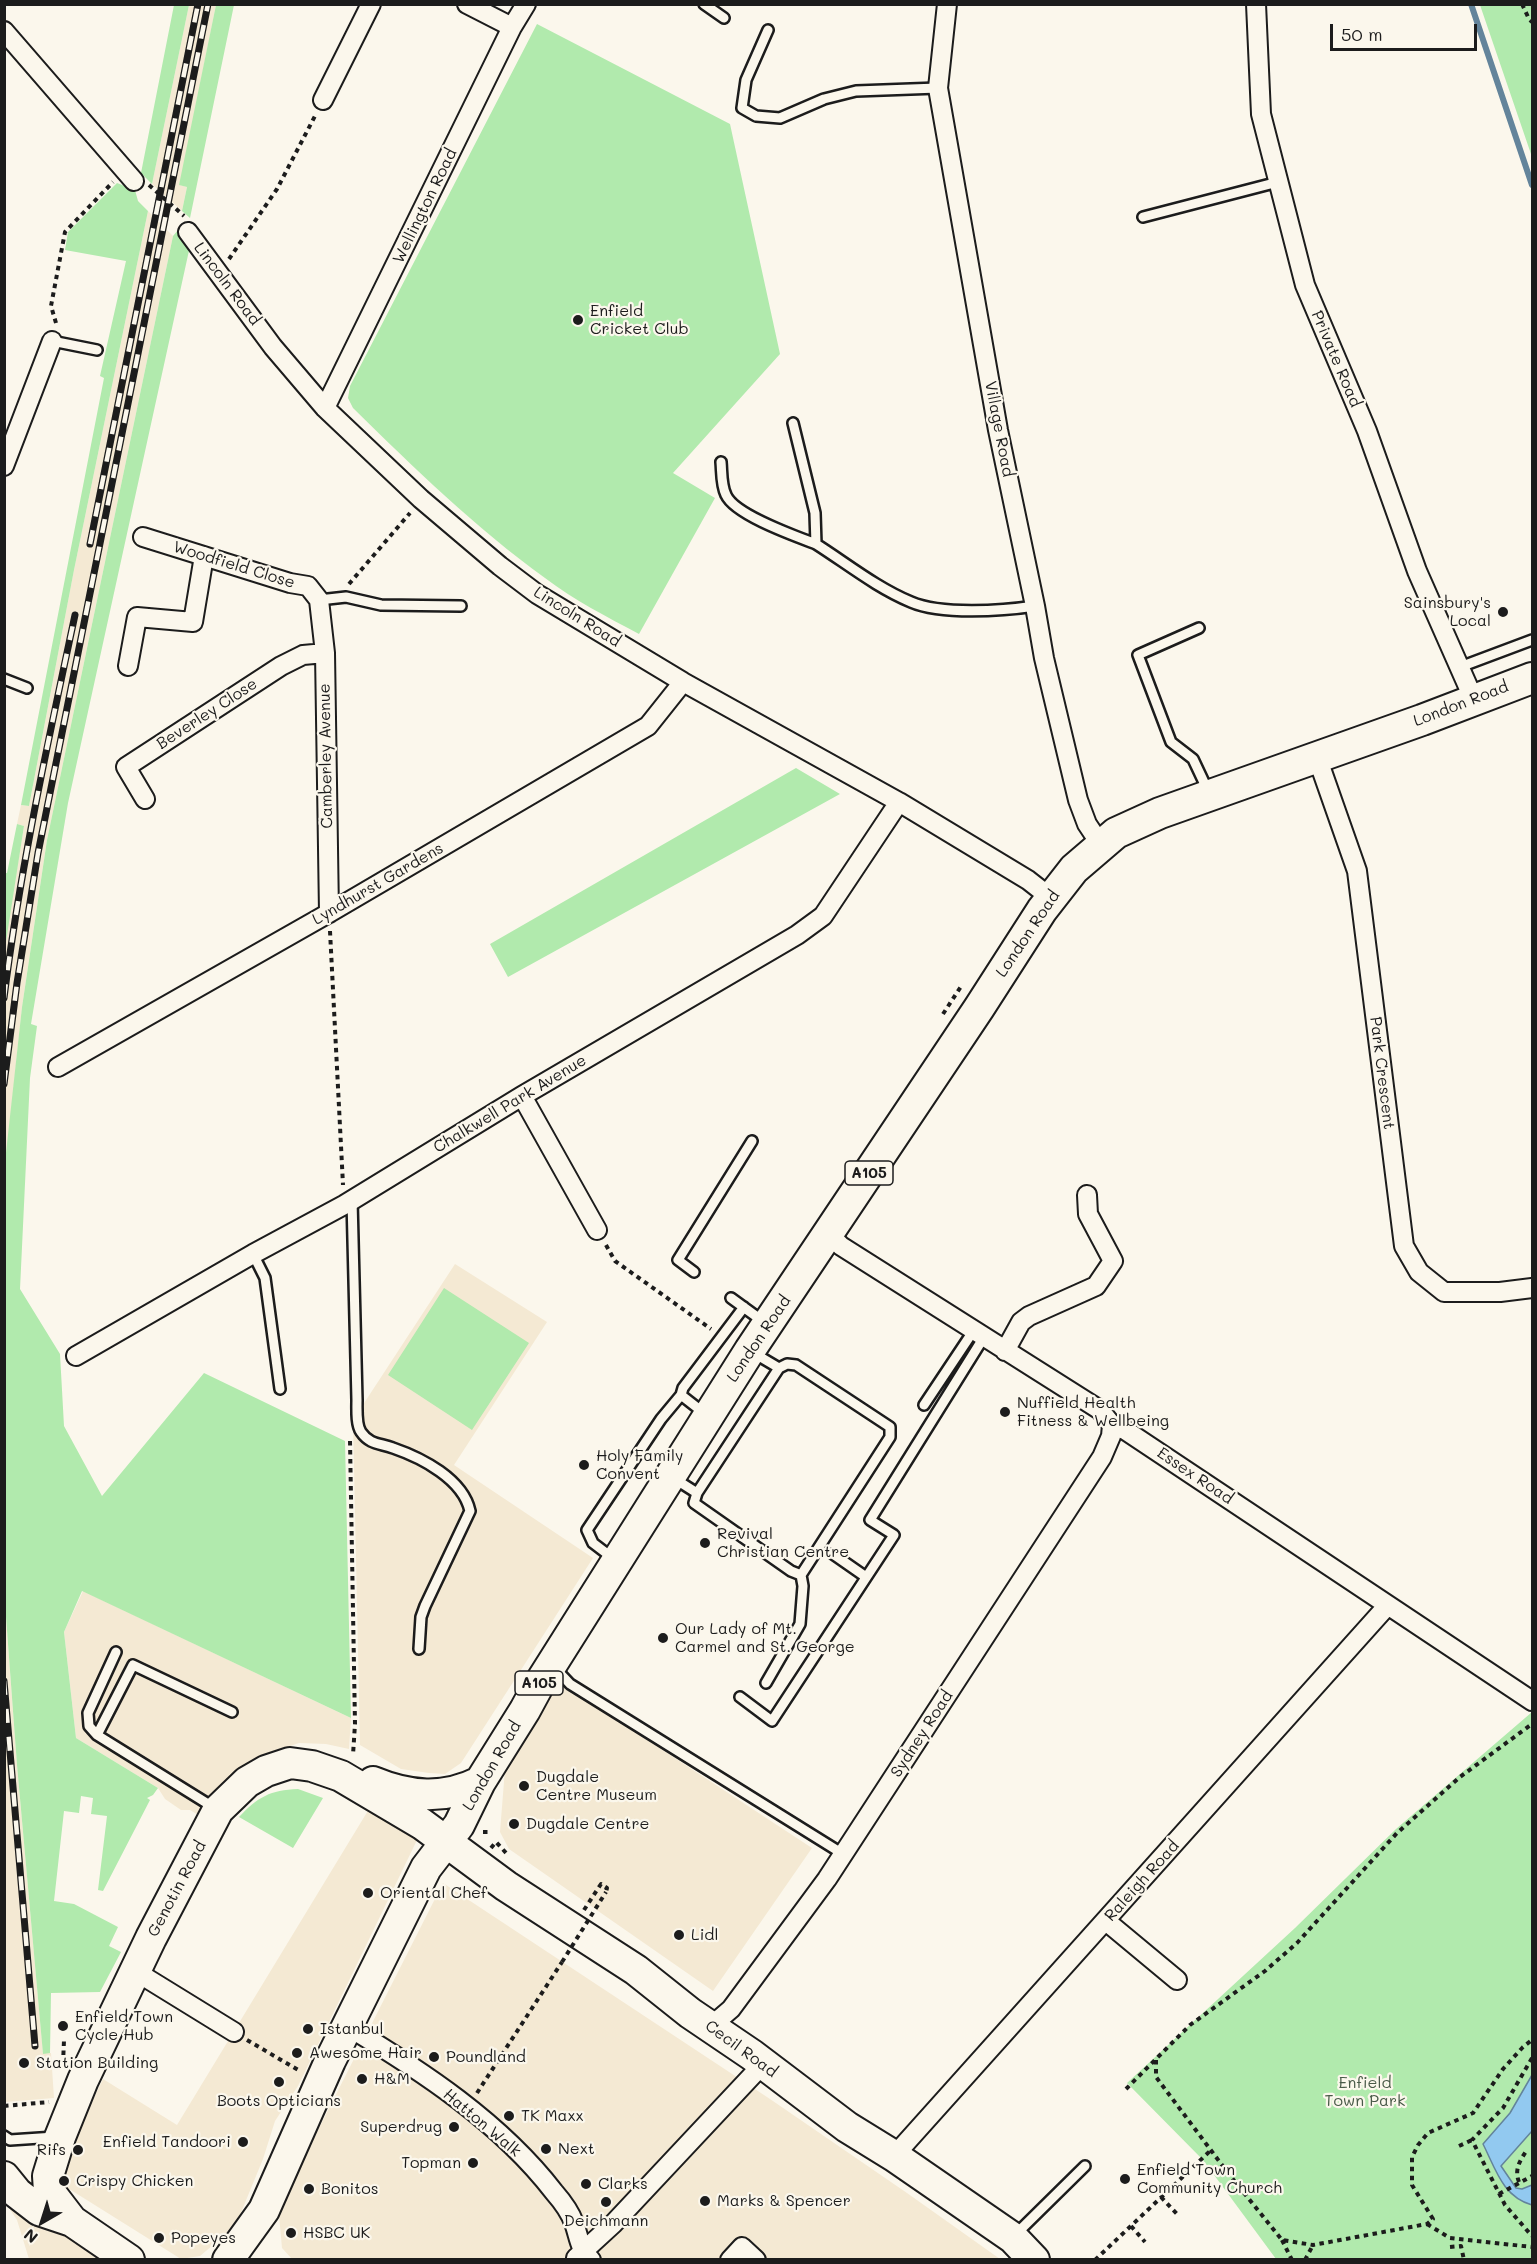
<!DOCTYPE html>
<style>
body{margin:0}
#map{position:relative;width:1537px;height:2264px;overflow:hidden;background:#fbf7ec;font-family:Mali,sans-serif}
canvas{display:block}
.frame{position:absolute;inset:0;border:6px solid #1c1c1c;pointer-events:none}
.north{position:absolute;left:12px;top:2192px;width:60px;height:60px;-webkit-text-stroke:4px #fbf7ec;paint-order:stroke;rotate:219deg;font-size:16px;font-weight:700;line-height:24px;text-align:center;color:#1c1c1c}
.north::after{content:'';display:block;margin:auto;width:21px;height:27px;background:#1c1c1c;clip-path:polygon(50% 0,100% 100%,50% 72%,0 100%)}
.scale{position:absolute;left:1330px;top:24px;width:147px;height:27px;box-sizing:border-box;border:3px solid #1c1c1c;border-top:0;padding-left:8px;font-size:18px;line-height:21px;white-space:nowrap;color:#1c1c1c;-webkit-text-stroke:4px #fbf7ec;paint-order:stroke}
</style>
<div id="map">
<canvas width="1537" height="2264"></canvas>
<div class="frame"></div>
<div class="north">N</div>
<div class="scale">50 m</div>
</div>
<script>
const c = document.querySelector('canvas').getContext('2d');
c.lineJoin = 'round';
function fill(path, color) { c.fillStyle = color; c.fill(path, 'evenodd'); }
function trace(path, color, width, dash) { c.strokeStyle = color; c.lineWidth = width; c.lineCap = dash ? 'butt' : 'round'; c.setLineDash(dash || []); c.stroke(path); }
function label(font, color, halo, rows, align = 'center') {
  c.font = font + ' Mali,sans-serif'; c.lineWidth = 4.5; c.setLineDash([]); c.textBaseline = 'middle'; c.strokeStyle = halo; c.fillStyle = color; for (const [text, x, y, turn = 0] of rows) {
    c.save(); c.translate(x, y); c.rotate((+turn || 0) * Math.PI / 180); c.textAlign = isNaN(turn) ? turn : align; if (halo) c.strokeText(text, 0, 0); c.fillText(text, 0, 0); c.restore();
  }
}
const built = new Path2D(`
 M189 5H216L180 185 187 187 182 211 152 184Z
 M148 211 173 236 47 840 22 1007 5 1171 4 948 24 826 17 824 21 805 29 806 74 570Z
 M455 1264 547 1322 454 1465 593 1558 461 1763 445 1774 429 1773 401 1769 360 1745 353 1420Z
 M4 1590 17 1765 43 2053H51L54 2098 5 2102Z
 M83 1591 351 1718 349 1749 326 1744 299 1743 276 1751 256 1762 203 1818 190 1810H181L165 1799 158 1788 76 1738 64 1632Z
 M559 1682 812 1848 713 1991 509 1849 500 1832 505 1769Z
 M369 1809 418 1838 298 2086 275 2121 263 2159 240 2215 225 2235 200 2256 181 2259 58 2182 82 2122 103 2079 177 2125Z
 M443 1883 770 2099 907 2193 1000 2259H292L282 2248 279 2215 317 2132Z
 M5 2191V2192L98 2259H29L17 2220 5 2202Z`);
const green = new Path2D(`
 M174 5H189L152 184 141 173Z
 M216 5H234L190 218 182 211 187 187 179 185Z
 M1480 5H1532V157Z
 M537 24 730 124 780 354 673 473 715 498 639 634C607 617 574 600 545 578 476 528 414 468 353 408L348 398 350 386Z
 M117 183 135 190 138 201 148 211 74 570 29 806 21 805 104 378 100 376 126 261 65 250 68 232Z
 M178 230 190 246 68 803 31 1024 37 1026 30 1078 20 1289 60 1354 64 1426 102 1496 204 1373 345 1441 351 1718 82 1591 64 1632 76 1738 158 1788 153 1795 147 1798 150 1800 103 1891 98 1890 107 1816 91 1814 93 1798 81 1796 79 1813 64 1811 54 1901 74 1904 118 1927 109 1946 121 1952 100 1992 51 1993 50 2053 43 2054 17 1765 4 1590V1171L22 1007 47 840 173 236Z
 M796 768 840 794 508 977 490 944Z
 M17 824 24 826 5 948V873H7Z
 M444 1288 529 1343 472 1430 388 1375Z
 M1532 1712V2259H1276L1203 2160 1127 2083 1295 1928 1396 1829Z
 M298 1789 323 1798 293 1848 239 1817C258 1797 270 1790 298 1789Z`);
const water = new Path2D(`
 M1532 2075V2131L1501 2166 1516 2188 1522 2189 1532 2185V2205C1503 2197 1496 2170 1483 2144L1510 2113Z`);
const stream = new Path2D(`
 M1471 4 1532 185`);
const path = new Path2D(`
 M1522 4 1529 19 1532 22
 M149 185 184 216
 M229 259 277 189 316 114
 M56 323 51 306 65 232 113 182
 M349 584 410 513
 M330 931 343 1185
 M943 1014 962 985
 M606 1245 615 1261 711 1329
 M350 1441 355 1724 353 1755
 M483 1832H492
 M491 1848 496 1842 508 1855
 M584 1910 601 1884 607 1888 606 1892
 M247 2040 300 2071
 M1532 2058 1503 2108 1472 2140 1505 2205 1532 2236
 M1156 2060V2077L1228 2173 1282 2240 1313 2245 1427 2224 1433 2219 1412 2185V2157L1418 2145 1428 2133 1473 2113 1503 2069 1523 2047 1532 2040
 M63 2064 64 2040
 M1126 2089 1190 2025 1265 1971 1297 1943 1397 1833 1460 1777 1532 1724
 M477 2093 562 1962
 M4 2106 49 2102
 M1459 2146 1472 2140
 M1519 2182C1514 2170 1520 2160 1527 2150
 M1499 2194 1532 2176
 M1161 2197 1177 2214
 M1427 2224 1450 2238 1532 2247
 M1131 2226 1145 2242
 M1282 2240 1292 2260
 M1450 2247 1461 2246 1464 2260
 M1095 2260 1210 2151
 M1305 2260 1313 2245`);
const lane = new Path2D(`
 M704 4 724 18
 M768 30 746 80 742 108 756 116 780 118 824 99 856 91 938 88
 M1143 217 1278 182
 M52 341 97 350
 M721 462C722 472 721 485 726 495 735 515 795 536 816 544L815 513 793 423
 M816 544C846 563 877 588 911 602 941 615 1002 611 1035 606
 M319 600 346 597 381 605 461 606
 M1199 628 1138 655 1171 742 1193 759 1209 793
 M1460 667 1532 640
 M4 679 27 688
 M352 1200 357 1400C357 1409 356 1425 361 1432 370 1445 380 1443 393 1448 422 1458 463 1479 470 1511L425 1606 421 1617 419 1649
 M253 1254 265 1278 280 1389
 M694 1272 678 1260 752 1141
 M731 1298 764 1322
 M924 1405 974 1330
 M704 1413 681 1395 683 1388 744 1307
 M675 1479 697 1493 694 1503 791 1571 801 1575 890 1437V1427L796 1365 787 1364 779 1368 752 1352
 M697 1493 779 1368
 M833 1554 866 1577
 M614 1559 593 1543 587 1530 661 1419 681 1395
 M116 1652 88 1713 89 1726 97 1735 213 1807
 M554 1667 570 1684 843 1854
 M766 1683 800 1624 803 1586 801 1575
 M740 1697 772 1721 894 1535 870 1520 984 1337
 M97 1735 133 1665 232 1712
 M4 2136 10 2140 55 2137
 M1016 2234 1085 2166`);
const street = new Path2D(`
 M467 4 512 27
 M947 4 938 88 998 430 1035 606 1044 658 1078 800 1087 824 1101 845
 M1256 4 1261 114 1305 285 1367 431 1417 571 1474 700
 M4 31 134 181
 M323 100 371 4
 M188 232 273 347 325 408 421 499 500 566 537 594 683 682 899 802 1028 880 1051 898
 M325 408 512 27 526 4
 M4 466 52 341
 M143 537 290 583 308 586 319 600 325 653 329 913
 M128 666 137 617 193 622 204 556
 M1317 757 1357 871 1404 1246 1419 1272 1444 1292H1500L1532 1288
 M145 799 126 767 281 666 303 655 325 653
 M58 1067 329 913 648 726 683 682
 M522 1096 597 1230
 M829 1234 841 1246 1100 1410 1112 1425 1125 1430 1532 1701
 M1005 1351 1021 1322 1029 1316 1096 1286 1113 1261 1088 1214 1087 1195
 M76 1356 253 1254 344 1205 522 1096 797 935 823 916 899 802
 M1106 1921 1177 1980
 M135 1971 234 2032
 M706 2023 717 2021 731 2009 827 1879 1102 1457 1111 1436 1112 1425
 M347 2026C422 2071 500 2122 554 2192 561 2200 570 2212 574 2223 579 2236 579 2249 591 2260
 M894 2156 1388 1605
 M576 2258 613 2224 763 2064
 M730 2260 742 2247 756 2260`);
const primary = new Path2D(`
 M373 1782C409 1797 444 1800 480 1782
 M4 2177 17 2193 39 2210 72 2221 129 2260
 M72 2221 49 2191 48 2176 60 2137 83 2080 151 1938 218 1810 247 1782 266 1771 290 1763 312 1766 341 1776 422 1824 506 1886 636 1970 690 2013 752 2055 847 2127 894 2156 1013 2238 1034 2260
 M228 2260 264 2210 330 2061 426 1868 459 1825 480 1782 525 1710 538 1686 750 1350 979 1008 1042 910 1074 869 1116 833 1160 813 1422 720 1532 678`);
const rail = new Path2D(`
 M90 544 198 4
 M4 998C20 869 48 742 75 615
 M4 1084 17 983 38 853 208 4
 M4 1681 35 2046`);
const pathBridge = new Path2D(`
 M562 1962 606 1892`);
const markers = [
 [578,320,6,"#1c1c1c"],
 [1503,612,6,"#1c1c1c"],
 [1005,1412,6,"#1c1c1c"],
 [584,1465,6,"#1c1c1c"],
 [705,1543,6,"#1c1c1c"],
 [663,1638,6,"#1c1c1c"],
 [524,1786,6,"#1c1c1c"],
 [514,1824,6,"#1c1c1c"],
 [368,1893,6,"#1c1c1c"],
 [679,1935,6,"#1c1c1c"],
 [63,2026,6,"#1c1c1c"],
 [308,2029,6,"#1c1c1c"],
 [297,2053,6,"#1c1c1c"],
 [434,2057,6,"#1c1c1c"],
 [24,2063,6,"#1c1c1c"],
 [362,2079,6,"#1c1c1c"],
 [279,2082,6,"#1c1c1c"],
 [509,2116,6,"#1c1c1c"],
 [454,2127,6,"#1c1c1c"],
 [243,2142,6,"#1c1c1c"],
 [546,2149,6,"#1c1c1c"],
 [78,2150,6,"#1c1c1c"],
 [473,2163,6,"#1c1c1c"],
 [1125,2179,6,"#1c1c1c"],
 [64,2181,6,"#1c1c1c"],
 [586,2184,6,"#1c1c1c"],
 [309,2189,6,"#1c1c1c"],
 [705,2201,6,"#1c1c1c"],
 [606,2202,6,"#1c1c1c"],
 [291,2233,6,"#1c1c1c"],
 [159,2238,6,"#1c1c1c"]
];
const shields = [
 [869,1173,48],
 [539,1683,48]
];
const shieldNames = [
 ["A105",869,1173],
 ["A105",539,1683]
];
const streetNames = [
 ["Wellington Road",425,206,-64],
 ["Lincoln Road",227,284,53],
 ["Private Road",1336,359,67],
 ["Village Road",999,429,79],
 ["Woodfield Close",234,565,17],
 ["Lincoln Road",577,617,32],
 ["London Road",1461,704,-21],
 ["Beverley Close",207,714,-33],
 ["Camberley Avenue",326,756,-91],
 ["Lyndhurst Gardens",378,884,-30],
 ["London Road",1028,934,-56],
 ["Park Crescent",1382,1073,83],
 ["Chalkwell Park Avenue",510,1104,-31],
 ["London Road",759,1339,-56],
 ["Essex Road",1195,1476,34],
 ["Sydney Road",922,1734,-57],
 ["London Road",492,1766,-60],
 ["Raleigh Road",1142,1881,-48],
 ["Genotin Road",177,1889,-62],
 ["Cecil Road",741,2049,36],
 ["Hatton Walk",482,2123,40]
];
const poiNames = [
 ["Enfield",590,311],
 ["Cricket Club",590,329],
 ["Sainsbury's",1491,603,"right"],
 ["Local",1491,621,"right"],
 ["Nuffield Health",1017,1403],
 ["Fitness & Wellbeing",1017,1421],
 ["Holy Family",596,1456],
 ["Convent",596,1474],
 ["Revival",717,1534],
 ["Christian Centre",717,1552],
 ["Our Lady of Mt.",675,1629],
 ["Carmel and St. George",675,1647],
 ["Dugdale",536,1777],
 ["Centre Museum",536,1795],
 ["Dugdale Centre",526,1824],
 ["Oriental Chef",380,1893],
 ["Lidl",691,1935],
 ["Enfield Town",75,2017],
 ["Cycle Hub",75,2035],
 ["Istanbul",320,2029],
 ["Awesome Hair",309,2053],
 ["Poundland",446,2057],
 ["Station Building",36,2063],
 ["H&M",374,2079],
 ["Boots Opticians",279,2101,"center"],
 ["TK Maxx",521,2116],
 ["Superdrug",442,2127,"right"],
 ["Enfield Tandoori",231,2142,"right"],
 ["Next",558,2149],
 ["Rifs",66,2150,"right"],
 ["Topman",461,2163,"right"],
 ["Enfield Town",1137,2170],
 ["Community Church",1137,2188],
 ["Crispy Chicken",76,2181],
 ["Clarks",598,2184],
 ["Bonitos",321,2189],
 ["Marks & Spencer",717,2201],
 ["Deichmann",606,2221,"center"],
 ["HSBC UK",303,2233],
 ["Popeyes",171,2238]
];
const parkNames = [
 ["Enfield",1365,2083],
 ["Town Park",1365,2101]
];
fill(built, '#f4e9d3');
fill(green, '#b1eaad');
fill(water, '#92c9f0');
trace(water, '#63849b', 1.5);
trace(stream, '#63849b', 6);
trace(lane, '#1c1c1c', 14);
trace(street, '#1c1c1c', 22);
trace(primary, '#1c1c1c', 34);
trace(path, '#1c1c1c', 4, [4.5, 4.5]);
trace(lane, '#fbf7ec', 9);
trace(street, '#fbf7ec', 18);
trace(primary, '#fbf7ec', 30);
trace(rail, '#1c1c1c', 7);
trace(rail, '#fbf7ec', 4.5, [14]);
trace(pathBridge, '#1c1c1c', 4, [4.5, 4.5]);
for (const [x, y, r, color] of markers) { const dot = new Path2D(); dot.arc(x, y, r, 0, 2 * Math.PI); c.fillStyle = color; c.fill(dot); trace(dot, '#fbf7ec', 2); }
for (const [x, y, w] of shields) { const box = new Path2D(); box.roundRect(x - w / 2, y - 12, w, 24, 4.5); c.fillStyle = '#fbf7ec'; c.fill(box); trace(box, '#1c1c1c', 1.5); }
label('bold 15px', '#1c1c1c', null, shieldNames);
label('16px', '#1c1c1c', '#fbf7ec', streetNames);
label('16px', '#1c1c1c', '#fbf7ec', poiNames, 'left');
label('16px', '#495a48', '#fbf7ec', parkNames);
</script>
